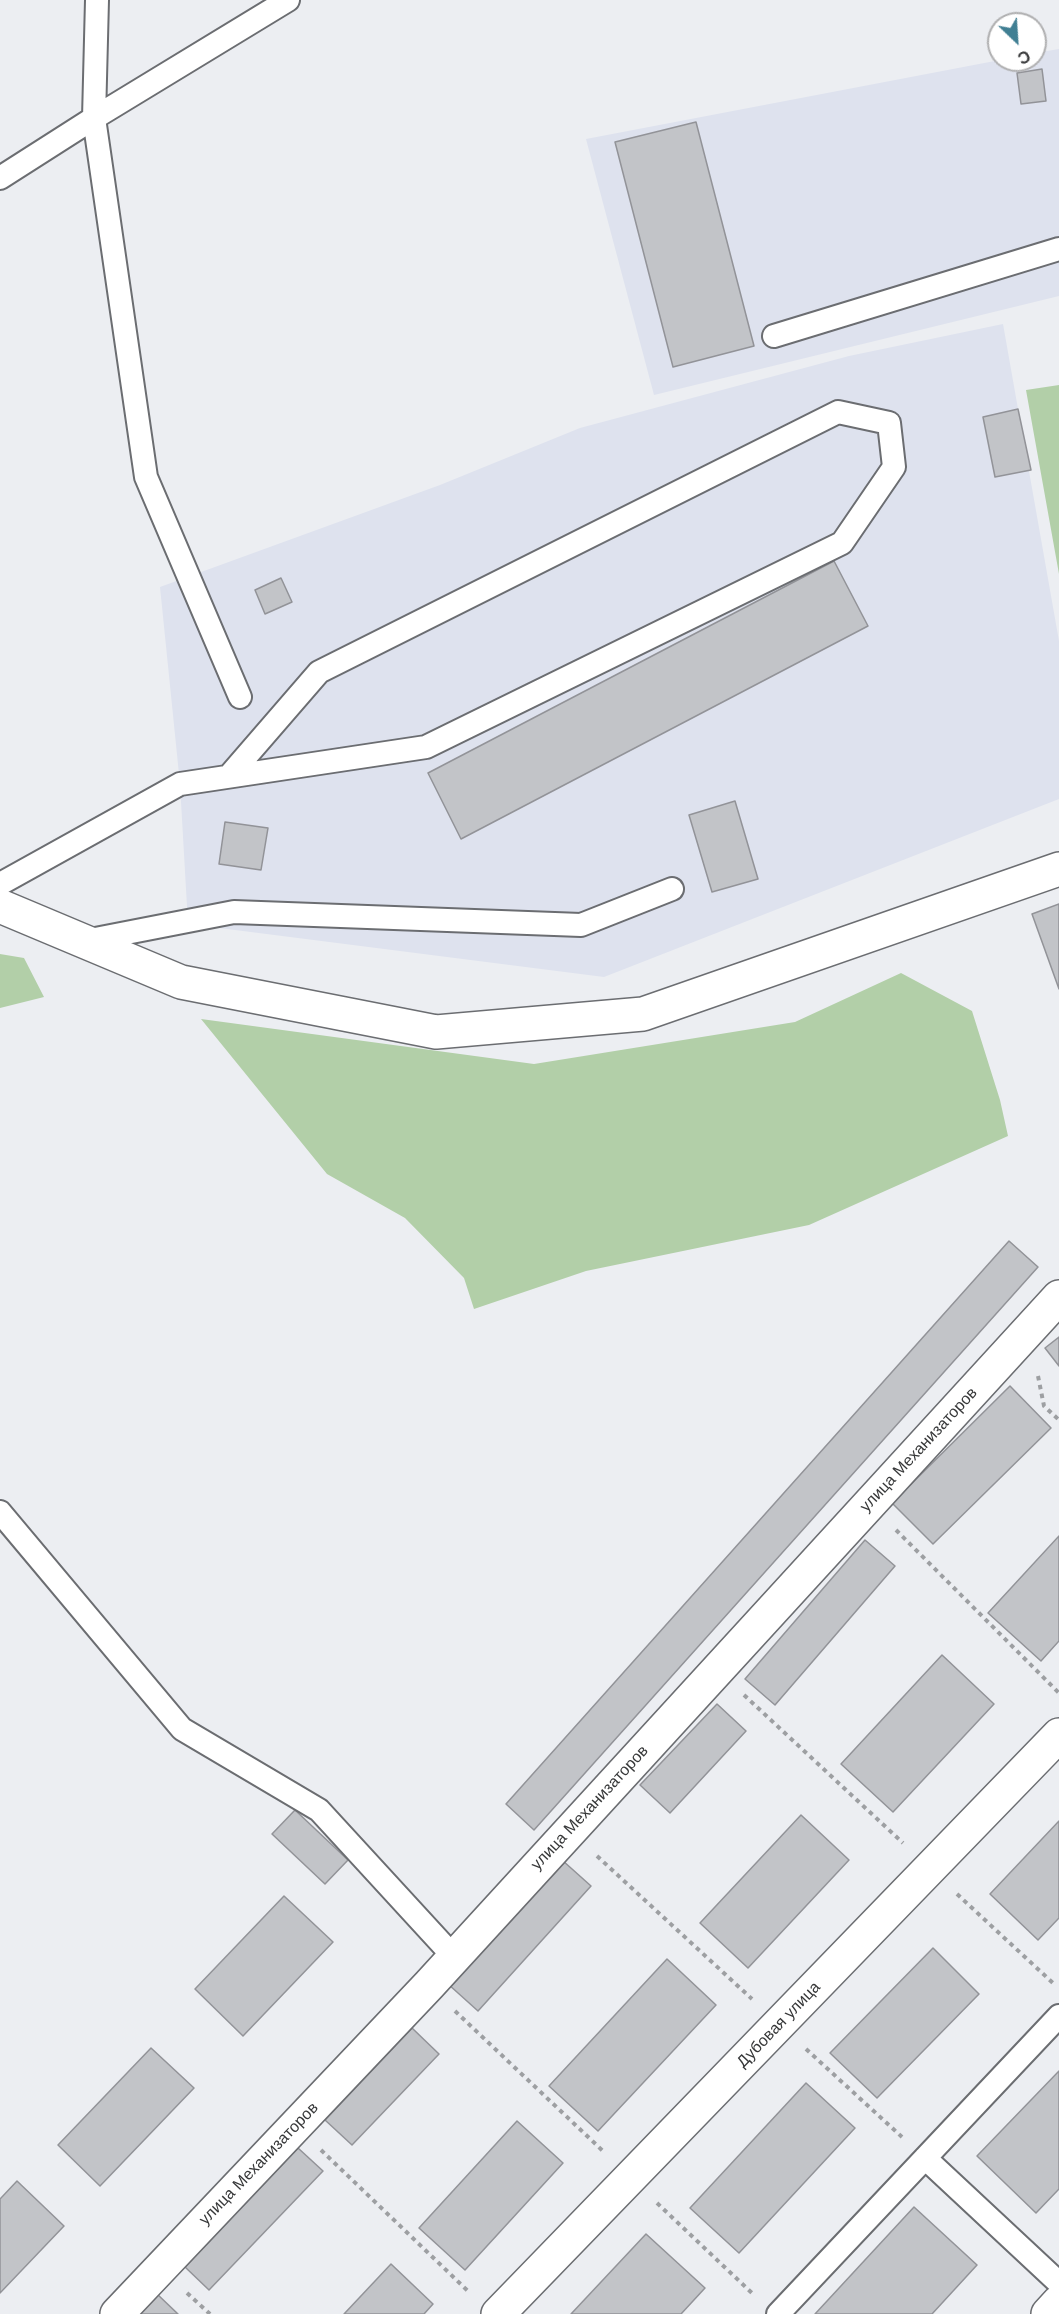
<!DOCTYPE html>
<meta charset="utf-8">
<style>
body{margin:0}
#map{position:relative;width:1059px;height:2314px;overflow:hidden;background:#eceef2;font-family:Arial,sans-serif}
canvas{display:block}
.north{position:absolute;left:987px;top:12px;width:60px;height:60px;box-sizing:border-box;background:#fff;border:2px solid #afafb0;border-radius:50%;rotate:155deg;font-size:16px;font-weight:700;line-height:24px;text-align:center;color:#373839}
.north::after{content:'';display:block;margin:auto;width:21px;height:27px;background:#407f93;clip-path:polygon(50% 0,100% 100%,50% 72%,0 100%)}
</style>
<div id="map">
<canvas width="1059" height="2314"></canvas>
<div class="north">С</div>
</div>
<script>
const c = document.querySelector('canvas').getContext('2d');
c.lineJoin = 'round';
function fill(path, color) { c.fillStyle = color; c.fill(path, 'evenodd'); }
function trace(path, color, width, dash) { c.strokeStyle = color; c.lineWidth = width; c.lineCap = dash ? 'butt' : 'round'; c.setLineDash(dash || []); c.stroke(path); }
function label(font, color, halo, rows, align = 'center') {
  c.font = font + ' Arial,sans-serif'; c.lineWidth = 4.5; c.setLineDash([]); c.textBaseline = 'middle'; c.strokeStyle = halo; c.fillStyle = color; for (const [text, x, y, turn = 0] of rows) {
    c.save(); c.translate(x, y); c.rotate((+turn || 0) * Math.PI / 180); c.textAlign = isNaN(turn) ? turn : align; if (halo) c.strokeText(text, 0, 0); c.fillText(text, 0, 0); c.restore();
  }
}
const built = new Path2D(`
 M1059 49V296L654 395 586 139 1000 60H1035V53Z
 M1003 324 1059 641V799L604 977 188 924 180 784 160 587 440 485 580 428 849 356Z`);
const green = new Path2D(`
 M1059 385V574L1026 390Z
 M0 954 24 958 44 997 0 1008Z
 M901 973 972 1011 1000 1100 1008 1136 809 1225 586 1271 474 1309 464 1278 405 1218 327 1174 201 1019 534 1064 795 1022Z`);
const building = new Path2D(`
 M1042 69 1046 101 1021 104 1017 73Z
 M696 122 754 346 673 367 615 142Z
 M1018 409 1031 470 995 477 983 417Z
 M834 561 868 626 461 839 428 773Z
 M281 578 292 602 265 614 255 590Z
 M735 801 758 879 712 892 689 815Z
 M225 822 268 828 261 870 219 864Z
 M1059 904V989L1032 914Z
 M1009 1241 1038 1267 534 1830 506 1804Z
 M1059 1337V1366L1045 1348Z
 M1010 1386 1051 1428 933 1544 892 1503Z
 M1059 1536V1641L1041 1661 988 1613Z
 M865 1540 895 1566 775 1705 745 1679Z
 M942 1655 994 1704 893 1812 841 1764Z
 M717 1704 746 1731 670 1813 640 1785Z
 M295 1810 348 1860 325 1884 272 1834Z
 M801 1815 849 1860 748 1968 700 1923Z
 M1059 1821V1918L1038 1940 990 1894Z
 M562 1860 591 1886 478 2011 448 1984Z
 M284 1896 333 1942 243 2036 195 1989Z
 M933 1948 979 1994 877 2098 830 2053Z
 M667 1959 716 2005 598 2131 549 2086Z
 M412 2028 439 2054 352 2145 325 2120Z
 M151 2048 194 2088 100 2186 58 2145Z
 M1059 2071V2189L1036 2213 977 2156Z
 M806 2083 855 2128 739 2253 690 2208Z
 M517 2121 563 2163 465 2270 419 2228Z
 M298 2148 323 2171 209 2290 185 2267Z
 M17 2181 64 2226 0 2293V2199Z
 M914 2207 977 2265 932 2314H815Z
 M646 2234 705 2288 681 2314H571Z
 M391 2264 433 2304 424 2314H344Z
 M156 2293 178 2314H137Z`);
const path = new Path2D(`
 M1038 1376 1044 1406 1059 1420
 M896 1530 1059 1693
 M744 1695 903 1843
 M597 1856 752 1999
 M957 1894 1054 1984
 M455 2011 604 2152
 M806 2049 902 2137
 M321 2150 470 2293
 M657 2203 754 2295
 M187 2293 210 2314`);
const service = new Path2D(`
 M0 178 94 118 97 0
 M774 336 1059 249
 M240 697 146 477 94 118 288 0
 M0 884 180 784 426 747 842 543 894 467 889 423 838 412 319 672 229 776
 M85 941 234 912 581 925 672 889
 M0 1512 182 1729 319 1810 454 1957
 M925 2158 1059 2283
 M778 2314 1059 2016`);
const minor = new Path2D(`
 M117 2314 429 1985 1059 1297
 M498 2314 1059 1735
 M1048 2314 1059 2302`);
const tertiary = new Path2D(`
 M0 906 181 982 436 1032 643 1014 1059 869`);
const streetNames = [
 ["улица Механизаторов",919,1450,-47],
 ["улица Механизаторов",590,1808,-47],
 ["Дубовая улица",779,2025,-46],
 ["улица Механизаторов",259,2164,-46]
];
fill(built, '#dee2ee');
fill(green, '#b2cfa8');
fill(building, '#c2c4c8');
trace(building, '#929398', 1.5);
trace(service, '#6b6d71', 26);
trace(minor, '#6b6d71', 36);
trace(tertiary, '#6b6d71', 36);
trace(path, '#9d9fa2', 4, [4.5, 4.5]);
trace(service, '#fff', 22);
trace(minor, '#fff', 33);
trace(tertiary, '#fff', 33);
label('16px', '#373839', '#fff', streetNames);
</script>
